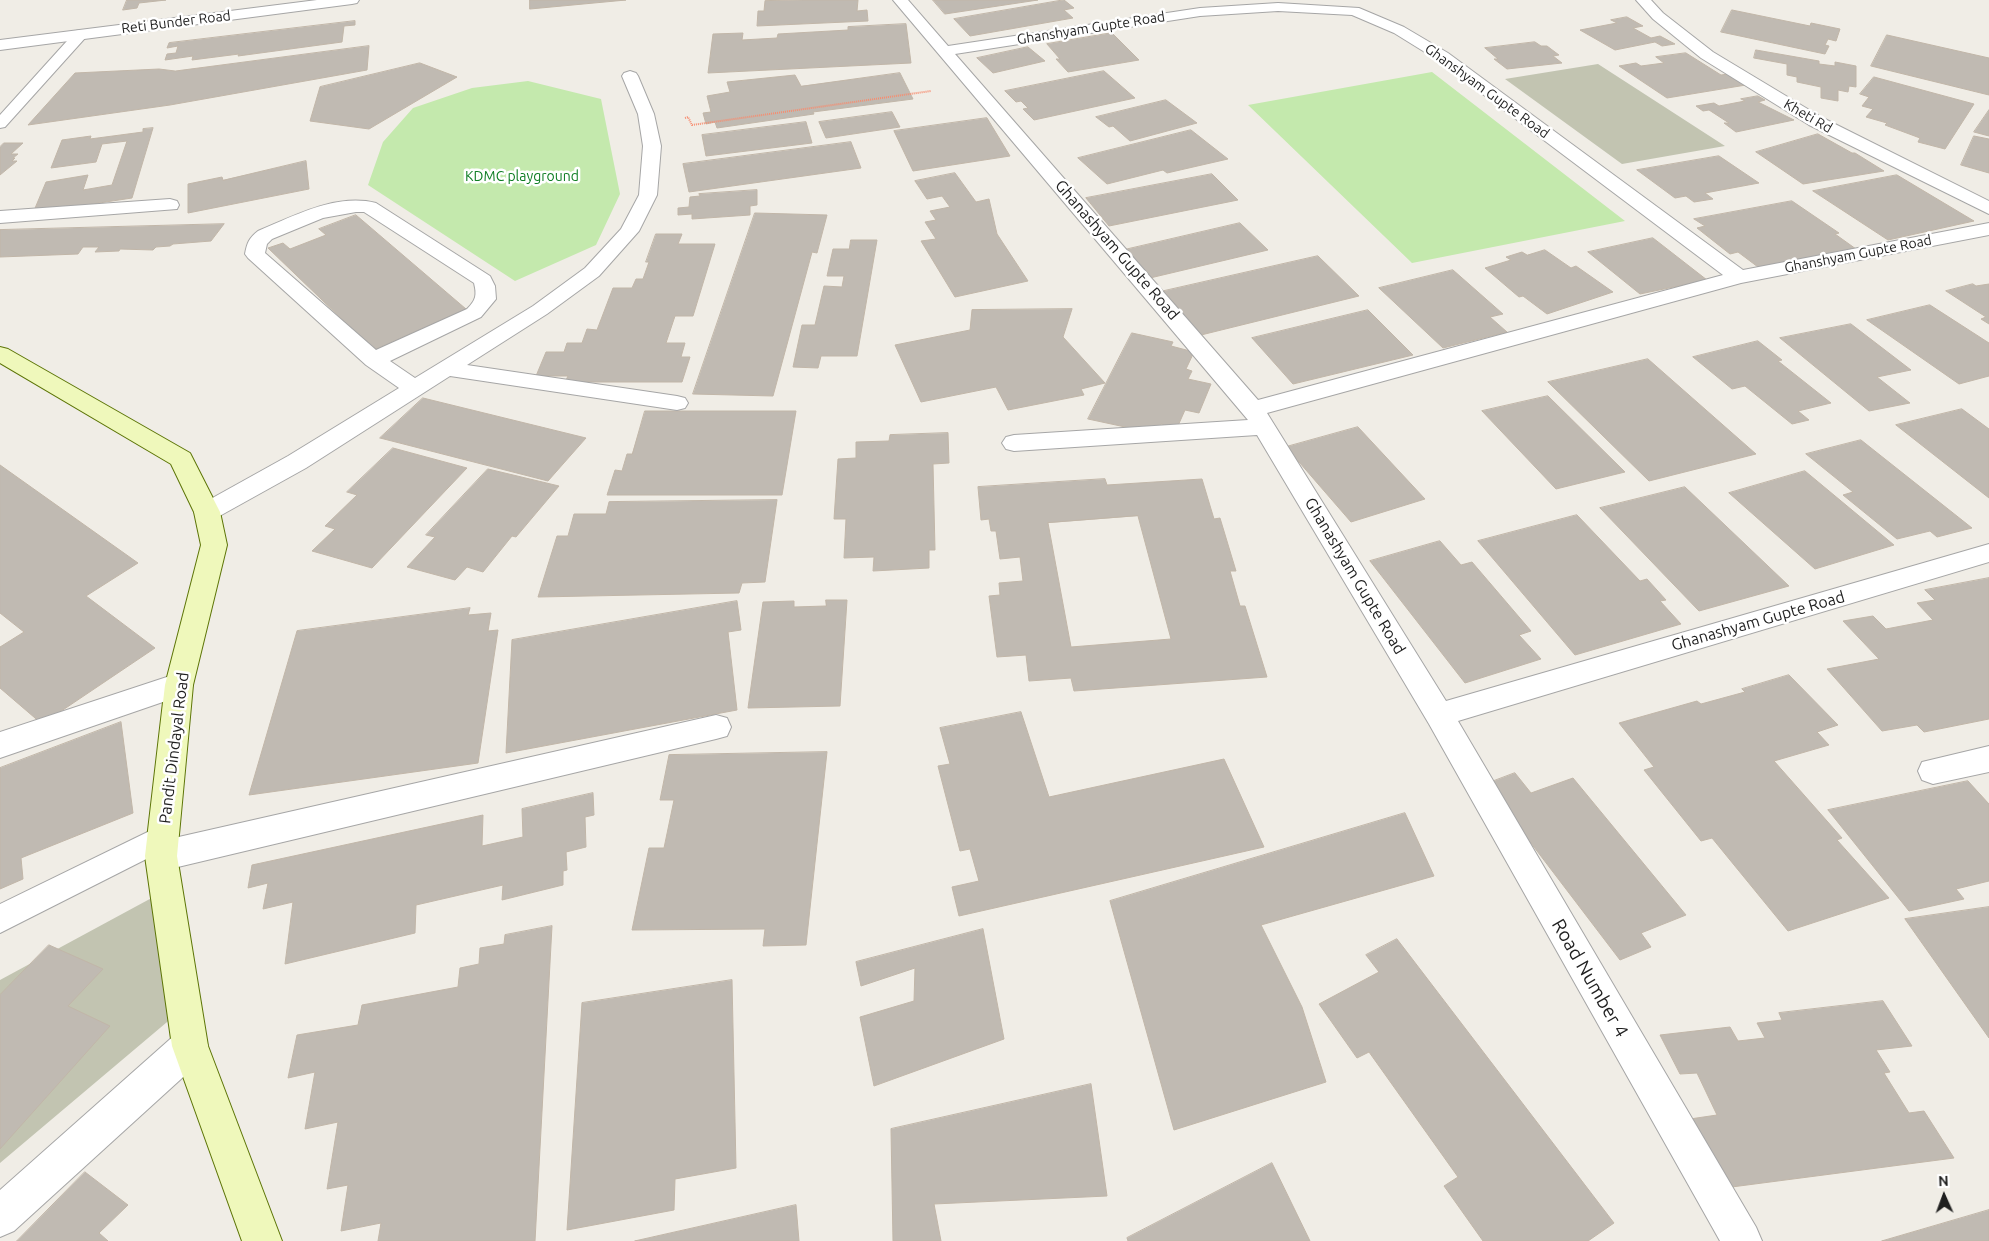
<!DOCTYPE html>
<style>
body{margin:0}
#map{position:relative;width:1989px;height:1241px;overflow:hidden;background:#f0ede6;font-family:Ubuntu,sans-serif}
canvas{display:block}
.north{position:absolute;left:1919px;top:1171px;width:50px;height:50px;-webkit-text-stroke:4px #fff;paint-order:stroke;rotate:358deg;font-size:14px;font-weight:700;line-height:20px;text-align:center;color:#1f1f1f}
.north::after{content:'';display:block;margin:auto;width:18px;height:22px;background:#1f1f1f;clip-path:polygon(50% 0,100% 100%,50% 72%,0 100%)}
</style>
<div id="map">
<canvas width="1989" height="1241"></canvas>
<div class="north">N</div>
</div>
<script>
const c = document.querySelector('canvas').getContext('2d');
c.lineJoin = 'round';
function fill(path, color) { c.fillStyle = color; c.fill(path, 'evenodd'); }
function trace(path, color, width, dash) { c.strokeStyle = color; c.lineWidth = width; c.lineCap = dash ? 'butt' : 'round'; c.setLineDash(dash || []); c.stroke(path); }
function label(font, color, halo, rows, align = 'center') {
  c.font = font + ' Ubuntu,sans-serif'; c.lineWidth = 5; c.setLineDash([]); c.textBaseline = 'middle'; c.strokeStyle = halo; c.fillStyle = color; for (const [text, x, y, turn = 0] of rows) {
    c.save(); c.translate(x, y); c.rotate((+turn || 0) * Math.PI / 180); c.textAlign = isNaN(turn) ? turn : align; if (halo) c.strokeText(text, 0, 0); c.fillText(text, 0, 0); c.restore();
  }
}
const construction = new Path2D(`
 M1598 64 1725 146 1622 164 1505 79Z
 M159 894 173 1017 0 1163V980Z`);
const grass = new Path2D(`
 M1432 72 1625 221 1412 263 1248 105Z
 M528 81 601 99 620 194 596 245 515 281 368 185 383 142 413 108 472 88Z`);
const building = new Path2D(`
 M127 0H166L139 3 137 8 123 10Z
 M530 0H626L530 9Z
 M803 0H858L857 11 867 10 868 21 757 26 758 11H764L765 1Z
 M933 0H1038L945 14Z
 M1064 0 1074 8 1064 10 1073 18 970 36 954 19Z
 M1732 10 1810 26 1811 23 1840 29 1836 41 1828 39 1825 45 1829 46 1825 54 1721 32Z
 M1627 17 1643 26 1633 28 1651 38 1660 36 1675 44 1662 46 1655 42 1615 50 1580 30 1617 23 1611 20Z
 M355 21V25L344 26 342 42 238 56 239 54 192 60 193 56 165 60 167 54 176 53 178 46 167 48 169 43Z
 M906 24 911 63 708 73 713 34 743 33 742 40 777 38 778 34 848 30V27Z
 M1112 33 1139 60 1068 72 1056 59H1060L1047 44Z
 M1887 35 1989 58V95L1871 66Z
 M1535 42 1541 46H1547L1559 55 1553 56 1562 63 1507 69 1494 59H1498L1485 48Z
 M369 46 367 70 170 105 28 125 75 73 159 69 175 71Z
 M1028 47 1045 61 993 73 977 58Z
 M1756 50 1819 61V64L1835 66V62L1856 66V87L1849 86 1848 92 1838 90V101L1821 98V87L1797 82V77L1787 75V64L1754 58Z
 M1686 53 1721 75 1728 74 1746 85 1667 98 1619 66 1636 63 1641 66 1664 63 1656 57Z
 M420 63 457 77 369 129 310 121 320 87Z
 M1104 71 1135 98 1034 120 1023 109 1028 108 1021 101 1016 102 1005 91Z
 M900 73 913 99 813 112 814 114 717 128 715 122 706 124 703 113 711 112 707 96 730 92 727 82 795 75 801 86Z
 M1874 77 1974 104 1945 149 1918 142 1920 138 1885 125 1887 123 1866 117 1873 109 1862 106 1869 97 1860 94Z
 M1758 96 1765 100 1758 102 1794 120 1736 132 1724 123H1729L1709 110 1703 111 1696 106 1714 103 1719 106 1745 101 1741 99Z
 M1166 100 1197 123 1130 141 1113 126 1109 127 1096 117Z
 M1989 110V136L1974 132Z
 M892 112 900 127 826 138 819 122Z
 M987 118 1010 156 913 171 894 131Z
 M806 122 812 143 706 156 702 135Z
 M153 128 132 198 33 213 46 182 88 175 83 190 112 185 127 141 102 144 96 162 51 168 62 140 91 136 90 139 143 132V129Z
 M1191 130 1228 159 1167 173 1163 170 1107 184 1078 158Z
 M1818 134 1852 153H1855L1884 171 1803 184 1756 152Z
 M1974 136 1989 139V173L1961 165Z
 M851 142 861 168 689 192 683 164Z
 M4 143H23L11 154H18L13 158H15L12 161H17L0 175V147Z
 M1719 156 1759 183 1705 193 1713 199 1694 202 1686 196 1675 198 1637 170Z
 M306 161 309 189 188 213V184L222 177 223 180Z
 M955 173 976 202 989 199 997 234 1028 281 955 297 921 241 936 239 925 222 936 220 930 211 950 207 942 196 927 199 915 181Z
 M1212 174 1238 200 1109 226 1086 198Z
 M1897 175 1974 221 1888 240 1813 191Z
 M757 190V205L750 206V215L692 219V214L678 215V208L689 207 690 197 700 196 699 194Z
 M1792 201 1839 233 1835 234 1856 249 1758 267 1738 252 1730 254 1697 228 1705 226 1694 219Z
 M755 213 827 215 817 253 812 252 773 396 693 394Z
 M356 215 466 309 374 350 268 248 283 243 290 249 326 235 319 229Z
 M1240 223 1268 250 1150 278 1124 250Z
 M224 224 211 241 173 244 170 246 156 247 153 250 120 249 119 251 95 252 99 247H83L78 254 0 257V230Z
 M656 234H682L678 244H715L693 316H675L666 343H685L681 357H690L682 382H565L568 376H536L546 352H564L567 343H582L587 329 597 330 613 288H632L636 279H643L649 262H646Z
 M1653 238 1707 280 1640 294 1588 252Z
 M851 240H877L857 356H821L818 368 793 367 802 325H815L824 286 842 287 844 276H827L833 249H849Z
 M1545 250 1571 268 1576 266 1613 292 1547 314 1523 296 1519 297 1485 268 1511 260 1506 257 1522 252 1527 255Z
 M1318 256 1359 296 1201 335 1164 291Z
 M1453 270 1503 314 1490 317 1507 332 1443 348 1379 288Z
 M1973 284 1976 286 1989 284V324L1981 319 1986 317 1946 291Z
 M1930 305 1989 343V376L1959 384 1867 320Z
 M1072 309 1063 337 1105 383 1081 389 1084 395 1008 410 996 387 921 402 895 345 970 330 972 310Z
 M1368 310 1413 355 1293 384 1252 338Z
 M1851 324 1911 370 1877 377 1910 403 1869 411 1780 338Z
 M1132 333 1173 342 1171 346 1194 352 1186 369 1192 371 1188 379 1211 384 1199 413 1185 410 1177 428 1161 424 1158 431 1139 430 1088 419Z
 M1758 341 1782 360 1778 361 1831 403 1798 411 1809 420 1792 424 1745 386 1732 389 1693 357Z
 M1648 359 1756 454 1649 481 1548 382Z
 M1548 396 1625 472 1556 489 1482 411Z
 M423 398 586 438 548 481 380 438Z
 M1962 409 1989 429V498L1896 425Z
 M645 411H796L782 495H607L615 470 622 471 627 454H632Z
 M1358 427 1425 499 1351 522 1286 447Z
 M948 433 949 463 933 464 935 550H929V568L873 571 874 557 844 558 846 519H834L838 459 856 458V442L889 441 890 435Z
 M1861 440 1972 528 1937 537 1930 531 1897 539 1843 495 1853 492 1806 454Z
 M393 448 467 468 372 568 312 551 335 529 325 526 357 495 347 492Z
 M0 465 138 563 86 596 155 648 42 724 0 688V647L24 632 0 613Z
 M488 469 559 486 516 537 512 536 483 572 467 567 455 580 407 567 435 537 426 535Z
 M1805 471 1894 545 1815 569 1729 493Z
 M1105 479 1107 485 1202 479 1214 519 1220 518 1236 571H1230L1240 606H1245L1267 677 1074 691 1071 678 1029 681 1026 655 997 657 989 596 1000 595 999 583 1023 581 1020 557 1000 559 996 531H991L989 519 981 520 978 487ZM1138 516 1171 639 1071 647 1048 523Z
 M1685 487 1789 586 1699 611 1600 508Z
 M777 500 765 582 742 583 739 593 538 597 557 536H568L574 514H606L609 502Z
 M1577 515 1640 581 1647 579 1666 600 1660 601 1681 624 1575 655 1478 541Z
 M1440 541 1461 565 1472 562 1531 631 1519 635 1541 659 1465 683 1370 561Z
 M1989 578V719L1924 732 1917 725 1882 731 1827 669 1879 659 1843 621 1873 616 1886 629 1933 620 1917 603 1935 600 1925 590Z
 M826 600H847L840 706 748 708 763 602 794 601V607L826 606Z
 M737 601 741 630 728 632 737 710 506 753 512 640Z
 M470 608 468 615 491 613 488 631 498 630 478 763 249 795 297 631Z
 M1789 675 1838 725 1817 732 1829 745 1774 761 1842 838 1837 840 1889 898 1788 931 1712 838 1701 841 1644 770 1654 767 1619 723 1697 701 1701 704 1745 692 1742 689Z
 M1021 712 1049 797 1224 759 1264 847 959 916 952 887 979 881 970 849 960 851 938 766 950 764 940 728Z
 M121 722 133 813 21 858 23 879 0 889V768Z
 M827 752 806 945 763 946 765 929 632 930 649 848H664L674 800H660L669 755Z
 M1515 773 1531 793 1573 778 1686 915 1641 933 1651 947 1620 960 1486 784Z
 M1968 781 1989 804V881L1956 889 1964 899 1909 911 1828 810Z
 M593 793 594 815 585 817 586 847 566 852 567 870 563 871V885L502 900 503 885 416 905 415 933 285 964 293 902 263 909 268 883 248 888 252 865 483 815 482 846 523 837 522 809Z
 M1405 813 1434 876 1261 925 1302 1007 1326 1082 1174 1130 1110 901Z
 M1989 907V1038L1905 919Z
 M552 926 535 1241H378L381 1223 341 1231 348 1185 327 1189 338 1122 305 1129 315 1072 288 1078 297 1035 358 1025 362 1005 458 987 460 968 479 964 480 948 504 944 505 935Z
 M983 929 1004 1039 874 1086 860 1017 914 1001 915 968 861 986 856 962Z
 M1397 939 1614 1223 1588 1241H1483L1444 1186 1458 1177 1369 1052 1357 1058 1319 1004 1379 972 1366 955Z
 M49 945 103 969 68 1006 110 1026 0 1149V995Z
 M732 980 736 1168 675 1179 674 1210 567 1230 582 1003Z
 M1883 1001 1912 1046 1876 1050 1890 1072 1884 1073 1909 1113 1924 1111 1954 1158 1724 1188 1690 1119 1717 1115 1697 1073 1680 1074 1660 1035 1730 1027 1738 1041 1765 1038 1757 1023 1782 1020 1779 1013Z
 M1091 1084 1107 1196 934 1204 941 1241H893L891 1129Z
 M1272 1163 1310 1241H1128L1127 1238Z
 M85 1172 128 1205 99 1233 108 1241H17Z
 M796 1205 799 1241H635Z
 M1989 1210V1241H1882Z`);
const path = new Path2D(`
 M685 118 688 117 692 125 931 91`);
const service = new Path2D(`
 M81 30 86 31 88 34 86 37 5 127 0 128V115L76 31Z
 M162 825 172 828 176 837 172 846 0 933V904Z`);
const minor = new Path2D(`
 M893 0H908L948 46 1200 8 1278 3 1359 8 1404 27 1448 53 1743 270 1989 223V235L1741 283 1267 413 1446 701 1989 544V562L1458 721 1756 1227 1762 1241H1720L1429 724 1257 435 1014 451 1006 449 1002 443 1006 437 1014 435 1248 420ZM1278 11 1352 15 1394 33 1436 59 1723 275 1258 400 955 54 1200 16Z
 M1636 0H1651L1663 13 1713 52 1821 117 1989 201V214L1809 125 1701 58 1653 19Z
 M630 71 636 73 638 76 654 114 661 146 657 195 639 231 599 276 547 314 467 365 677 396 685 398 688 403 685 408 677 410 450 376 306 468 216 518 207 521 198 518 194 512 198 506 288 456 399 388 366 365 248 258 245 254C247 243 249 238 258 231 294 216 336 193 376 203L490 276 495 286 496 299 481 317 390 361 415 378 533 306 585 268 621 229 639 195 643 146 638 114 622 76 624 73ZM356 212H364L474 283C477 295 476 300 467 309L376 350 265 253 267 244 272 239 323 218Z
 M170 199 177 201 179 205 177 209 0 223V211Z
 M179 673 189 677 193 685 189 693 0 758V732Z
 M716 715 727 718 731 727 727 736 716 739 161 871 150 866 145 856 150 846 161 841Z
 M1989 746V772L1933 784 1922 780 1918 771 1922 762Z
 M190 1028 203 1033 208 1046 203 1059 14 1231 0 1237V1190L177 1033Z`);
const tertiary = new Path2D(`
 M317 0H359L357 3 352 4 0 50V40Z`);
const secondary = new Path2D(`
 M0 347 8 349 190 453 220 512 227 545 193 685 177 856 208 1046 282 1241H242L172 1046 145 856 165 685 201 545 194 512 171 464 0 363Z`);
const farStreetnames = [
 ["Reti Bunder Road",176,22,-7],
 ["Ghanshyam Gupte Road",1091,28,-9],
 ["Ghanshyam Gupte Road",1487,91,36],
 ["Kheti Rd",1808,116,30],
 ["Ghanshyam Gupte Road",1858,254,-11]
];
const farParknames = [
 ["KDMC playground",522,176]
];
const streetNames = [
 ["Ghanashyam Gupte Road",1117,250,49],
 ["Ghanashyam Gupte Road",1355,576,59],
 ["Ghanashyam Gupte Road",1758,621,-16],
 ["Pandit Dindayal Road",174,748,-83]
];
const nearStreetnames = [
 ["Road Number 4",1590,978,60]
];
fill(construction, '#c2c4b1');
fill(grass, '#c4e9ad');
fill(building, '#c0bab2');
trace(building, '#c1b6a8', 1);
trace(service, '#a6a6a6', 2);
trace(minor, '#a6a6a6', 2);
trace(tertiary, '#a6a6a6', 2);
trace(secondary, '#5d7507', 2);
trace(path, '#f78c6f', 2, [1, 1]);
fill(service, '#fff');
fill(minor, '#fff');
fill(tertiary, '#fff');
fill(secondary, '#eff8bb');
label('14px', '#1f1f1f', '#fff', farStreetnames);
label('14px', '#0e7d23', '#fff', farParknames);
label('16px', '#1f1f1f', '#fff', streetNames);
label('19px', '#1f1f1f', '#fff', nearStreetnames);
</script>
